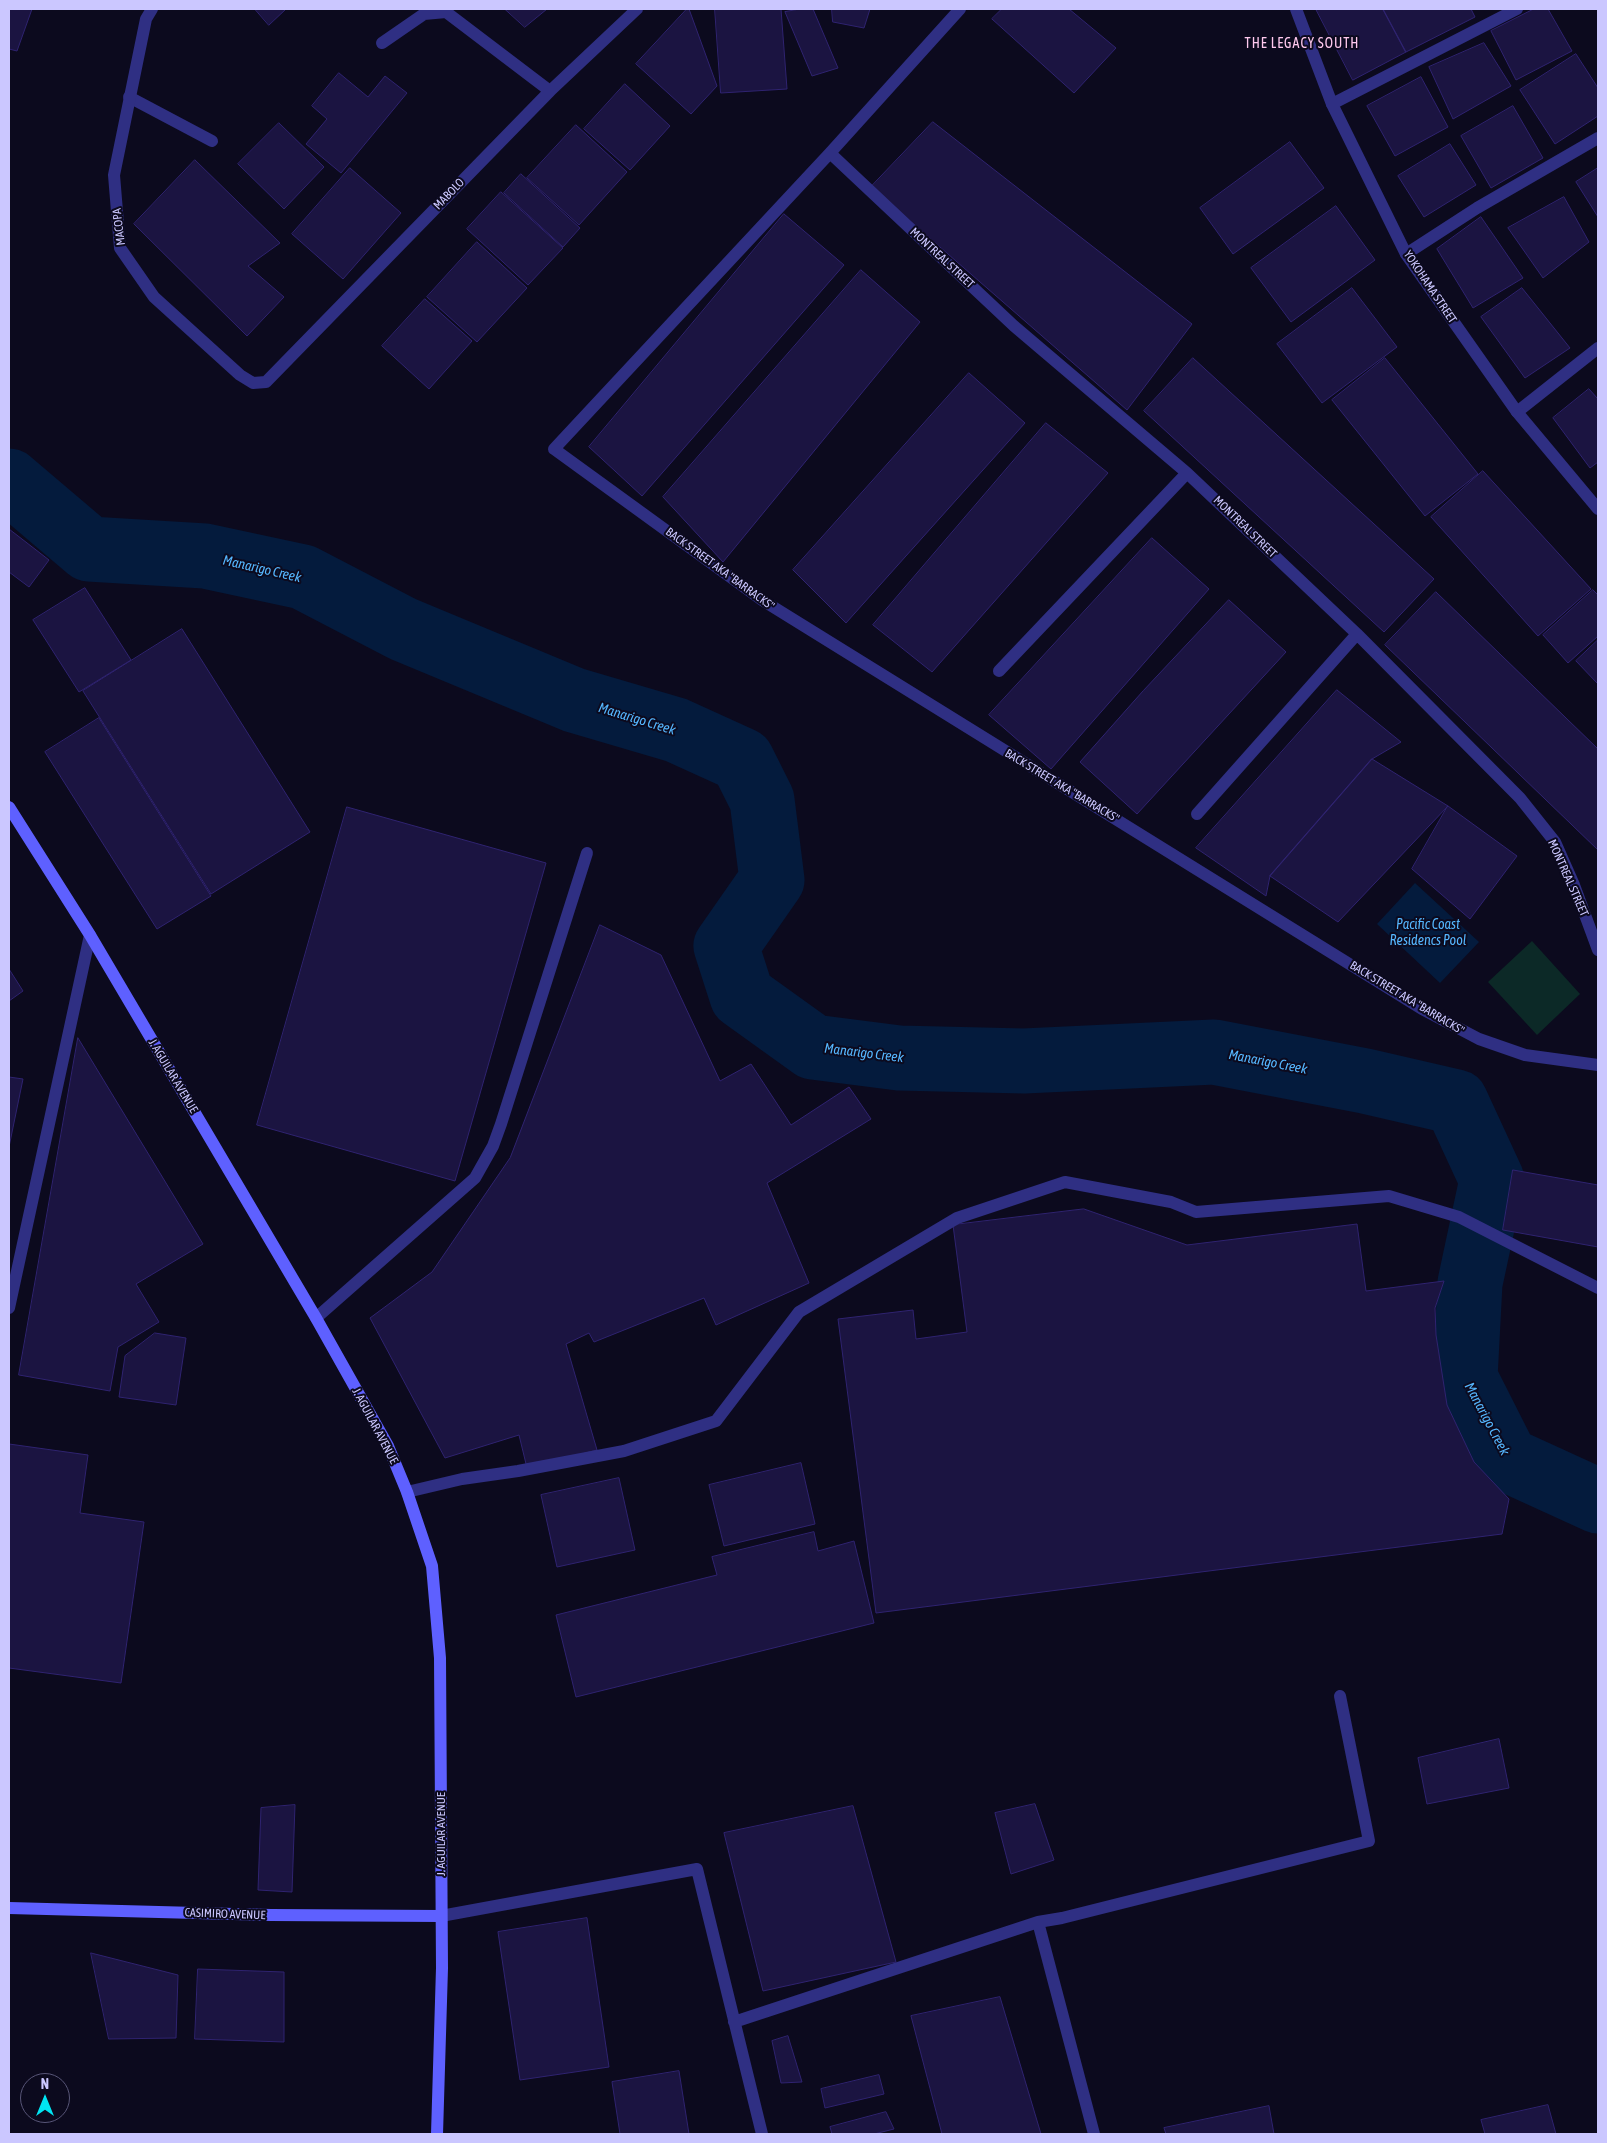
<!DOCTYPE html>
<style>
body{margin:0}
#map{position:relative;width:1607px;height:2143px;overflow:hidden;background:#0c0a1e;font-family:"Asap Condensed",sans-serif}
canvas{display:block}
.frame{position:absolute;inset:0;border:10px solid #cbc7ff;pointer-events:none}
.north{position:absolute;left:20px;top:2073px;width:50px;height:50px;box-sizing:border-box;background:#0c0a1e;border:1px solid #585678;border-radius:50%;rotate:0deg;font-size:14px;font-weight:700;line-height:20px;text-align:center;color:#cbc7ff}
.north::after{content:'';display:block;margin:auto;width:18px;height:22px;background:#00e4f2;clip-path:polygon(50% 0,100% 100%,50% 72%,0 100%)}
</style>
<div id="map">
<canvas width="1607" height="2143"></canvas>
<div class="frame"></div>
<div class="north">N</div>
</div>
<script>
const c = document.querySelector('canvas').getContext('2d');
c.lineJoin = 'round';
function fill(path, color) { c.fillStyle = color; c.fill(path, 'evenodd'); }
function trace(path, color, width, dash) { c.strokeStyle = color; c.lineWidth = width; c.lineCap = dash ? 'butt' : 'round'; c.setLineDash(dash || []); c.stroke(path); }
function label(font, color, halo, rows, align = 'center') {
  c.font = font + ' "Asap Condensed",sans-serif'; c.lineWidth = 4; c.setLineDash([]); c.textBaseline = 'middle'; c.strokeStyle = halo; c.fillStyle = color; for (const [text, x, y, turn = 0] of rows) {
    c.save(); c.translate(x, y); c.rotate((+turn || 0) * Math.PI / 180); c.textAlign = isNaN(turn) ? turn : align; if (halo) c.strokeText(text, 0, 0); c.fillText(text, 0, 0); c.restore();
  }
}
const green = new Path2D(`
 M1532 941 1580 994 1537 1035 1488 982Z`);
const water = new Path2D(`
 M1415 883 1479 942 1440 983 1377 924Z`);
const river = new Path2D(`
 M9 481 89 549 205 556 303 577 403 629 574 700 676 730 742 760 762 800 772 880 726 946 742 996 813 1047 899 1058 1024 1061 1214 1052 1365 1081 1456 1102 1492 1180 1470 1283 1465 1378 1506 1459 1598 1501`);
const building = new Path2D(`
 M9 9H32L17 51 9 49Z
 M255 9H286L269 25Z
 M505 9H547L525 27Z
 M687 9H689L717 86 691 114 636 64Z
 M715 9H781L787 89 721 93Z
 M800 9H813L838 68 812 76 785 12Z
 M832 9H870L864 28 833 22Z
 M1002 9H1069L1116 48 1074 93 992 19Z
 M1316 9H1383L1406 52 1353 80Z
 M1383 9H1471L1475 17 1406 52Z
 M1534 9H1548L1572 51 1516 80 1491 31Z
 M1484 43 1511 86 1453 119 1429 67Z
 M1576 54 1598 88V116L1555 144 1520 90Z
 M339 73 368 97 385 76 407 93 341 173 306 144 327 119 312 106Z
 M1421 77 1448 127 1395 156 1367 106Z
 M625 84 670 126 630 170 584 129Z
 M1513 106 1543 158 1491 188 1461 136Z
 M933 122 1192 324 1127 410 871 187Z
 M279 123 324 167 284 209 238 164Z
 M576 125 627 172 579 225 527 178Z
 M1290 142 1324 188 1233 254 1200 208Z
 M1450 144 1476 185 1424 217 1398 176Z
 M195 160 280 243 248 266 284 297 247 336 134 224Z
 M350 168 401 213 343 279 292 234Z
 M1598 168V217L1576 182Z
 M521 174 580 228 563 247 504 193Z
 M501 192 563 248 528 285 467 229Z
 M1564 197 1589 242 1543 278 1508 228Z
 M1336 206 1375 260 1291 322 1251 268Z
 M784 214 844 265 642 496 589 447Z
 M1481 217 1523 278 1473 308 1437 249Z
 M477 242 527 288 477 342 427 297Z
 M861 270 920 322 723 562 663 497Z
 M1352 288 1397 347 1322 403 1277 344Z
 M1522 288 1570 348 1525 378 1481 317Z
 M425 299 472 341 429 389 382 346Z
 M1193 358 1434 579 1384 632 1144 411Z
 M1385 358 1478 474 1425 516 1332 400Z
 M969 373 1025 423 846 623 793 570Z
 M1589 389 1598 399V462L1590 468 1553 418Z
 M1046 423 1108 473 932 672 873 625Z
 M1483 471 1591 589 1538 636 1431 517Z
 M9 529 49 560 29 587 9 572Z
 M1152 538 1209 589 1051 769 989 715Z
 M85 588 131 660 79 692 33 620Z
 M1593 590 1598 595V636L1568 663 1543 635Z
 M1436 592 1598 749V850L1385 645Z
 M1229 600 1286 652 1137 814 1080 762 1143 691Z
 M182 629 310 832 211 894 83 691Z
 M1598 640V682L1597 683 1576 661Z
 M1337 690 1401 742 1372 759 1270 876 1266 896 1196 848Z
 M99 718 211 896 157 929 45 752Z
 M1372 759 1448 806 1338 922 1270 876Z
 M1448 806 1517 856 1470 919 1412 869Z
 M347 807 546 863 455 1181 257 1125Z
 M600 925 661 955 720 1081 751 1064 791 1125 849 1087 871 1119 767 1183 809 1283 716 1325 704 1298 594 1342 589 1333 566 1344 597 1450 527 1468 519 1435 445 1458 370 1318 432 1272 510 1158Z
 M9 969 23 991 9 1001Z
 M78 1038 203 1244 136 1284 159 1322 118 1347 110 1391 19 1375Z
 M9 1077 23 1079 9 1147Z
 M1513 1170 1598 1185V1247L1503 1230Z
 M1084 1209 1187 1245 1357 1224 1366 1291 1444 1281 1435 1308 1436 1335 1447 1405 1474 1462 1509 1499 1502 1534 876 1613 838 1319 913 1310 916 1339 967 1332 953 1225Z
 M155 1333 186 1338 176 1405 119 1397 125 1356Z
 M9 1444 88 1455 80 1513 144 1522 121 1683 9 1668Z
 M801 1463 815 1524 724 1546 709 1485Z
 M619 1478 635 1550 557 1567 541 1495Z
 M814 1532 818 1551 854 1541 874 1623 576 1697 556 1615 717 1575 712 1557Z
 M1499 1739 1509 1788 1427 1804 1418 1758Z
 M1035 1804 1054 1860 1011 1874 995 1813Z
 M295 1805 292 1892 258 1890 261 1808Z
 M853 1806 896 1962 763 1991 724 1833Z
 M587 1918 609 2067 520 2080 498 1932Z
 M91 1953 178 1975 176 2038 109 2039Z
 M198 1969 284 1972V2042L195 2039Z
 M1000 1997 1041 2134H942L911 2016Z
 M788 2036 802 2082 781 2083 772 2041Z
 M679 2071 689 2134H620L612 2082Z
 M879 2075 884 2094 825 2108 821 2089Z
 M1548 2105 1556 2134H1485L1481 2120Z
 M1269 2106 1274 2134H1166L1164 2128Z
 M886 2112 894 2129 874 2134H832L830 2127Z`);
const lane = new Path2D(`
 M129 97 212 141
 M1332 104 1517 9
 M1406 254 1477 208 1598 138
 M1517 412 1598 348
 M9 1308 90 935
 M316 1318 475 1178 493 1146 501 1124 587 853
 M407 1492 462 1479 518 1471 624 1451 716 1421 799 1312 957 1218 1065 1182 1171 1202 1196 1212 1389 1196 1459 1217 1598 1288
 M441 1916 697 1869 762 2134
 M1038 1922 1094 2134
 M734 2022 1038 1922 1062 1918 1369 1841 1340 1696`);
const street = new Path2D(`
 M152 9 146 19 114 175 120 248 154 297 240 375 253 383 266 382 550 91 637 9
 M960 9 830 153 554 449 762 600 1422 1009 1479 1039 1525 1055 1598 1065
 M1296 9 1332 104 1406 254 1517 412 1598 509
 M382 43 424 14 446 12 550 91
 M830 153 1014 326 1187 473 1357 634 1520 798 1555 842 1574 885 1598 950
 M999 671 1187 473
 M1197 814 1357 634`);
const secondary = new Path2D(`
 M9 807 90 935 316 1318 388 1446 407 1492 432 1566 440 1658 442 1968 437 2134
 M9 1908 271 1915 441 1916`);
const streetNames = [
 ["MABOLO",449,194,-46],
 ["MACOPA",119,227,-97],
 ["MONTREAL STREET",942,258,43],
 ["YOKOHAMA STREET",1430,287,56],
 ["MONTREAL STREET",1245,527,44],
 ["BACK STREET AKA \"BARRACKS\"",720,569,36],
 ["BACK STREET AKA \"BARRACKS\"",1062,786,31],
 ["MONTREAL STREET",1568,878,66],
 ["BACK STREET AKA \"BARRACKS\"",1407,998,31],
 ["J. AGUILAR AVENUE",173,1076,59],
 ["J. AGUILAR AVENUE",375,1426,62],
 ["J. AGUILAR AVENUE",441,1834,-90],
 ["CASIMIRO AVENUE",225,1914,2]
];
const neighbourhoodNames = [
 ["THE LEGACY SOUTH",1302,44]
];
const waterNames = [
 ["Manarigo Creek",262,569,13],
 ["Manarigo Creek",637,719,17],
 ["Pacific Coast",1428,925],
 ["Residencs Pool",1428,941],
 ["Manarigo Creek",864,1053,7],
 ["Manarigo Creek",1268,1062,11],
 ["Manarigo Creek",1487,1419,62]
];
fill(green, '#0c2927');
fill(water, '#041b3d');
trace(river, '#041b3d', 65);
fill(building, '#1b1441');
trace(building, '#2f2370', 1);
trace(lane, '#2f2f83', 12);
trace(street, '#2f2f83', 12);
trace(secondary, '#5e60ff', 12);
label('12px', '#cbc7ff', '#0c0a1e', streetNames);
c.letterSpacing = '1px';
label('14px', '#ffc9ee', '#0c0a1e', neighbourhoodNames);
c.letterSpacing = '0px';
label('italic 14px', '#55b7ff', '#0c0a1e', waterNames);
</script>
